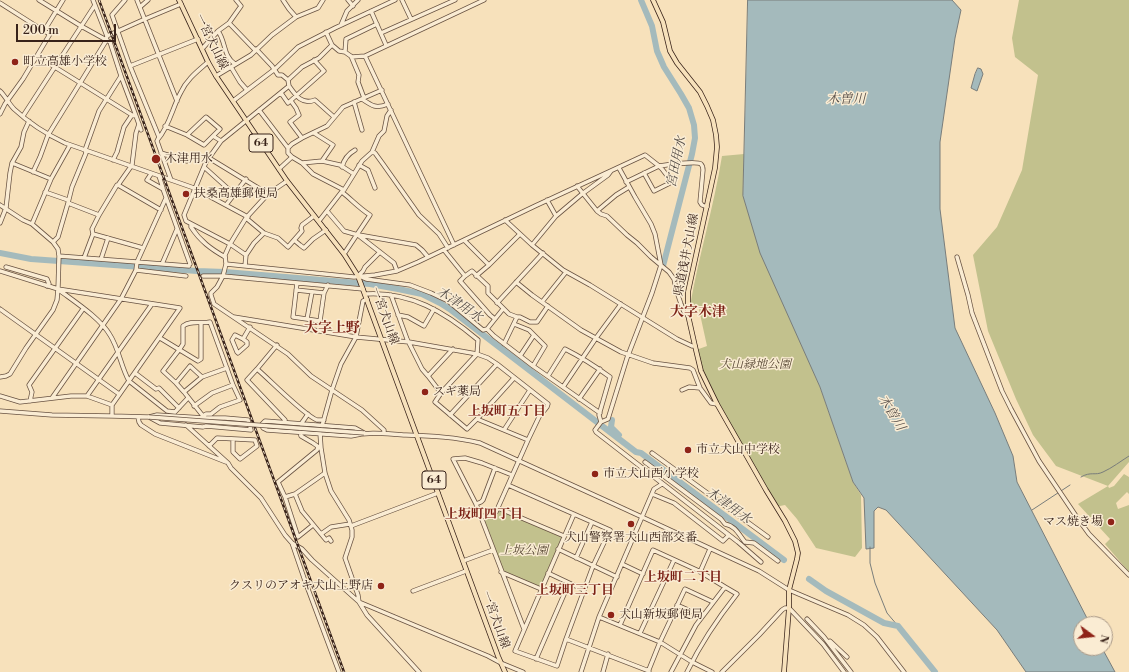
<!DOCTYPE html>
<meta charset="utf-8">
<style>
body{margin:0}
#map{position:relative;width:1129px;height:672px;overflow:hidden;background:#f7e1bb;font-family:"Libre Bodoni",serif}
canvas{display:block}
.north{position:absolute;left:1073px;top:616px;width:40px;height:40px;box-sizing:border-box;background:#faecd3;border:1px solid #ac9b89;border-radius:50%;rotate:105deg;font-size:11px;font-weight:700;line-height:16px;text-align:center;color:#382219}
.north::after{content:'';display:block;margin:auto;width:14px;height:18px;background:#8f2418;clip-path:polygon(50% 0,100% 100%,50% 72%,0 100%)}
.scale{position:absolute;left:16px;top:24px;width:100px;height:18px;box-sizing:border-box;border:2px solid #382219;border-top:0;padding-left:5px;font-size:12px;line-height:14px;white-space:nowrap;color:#382219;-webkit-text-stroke:3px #faecd3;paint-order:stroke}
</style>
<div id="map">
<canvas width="1129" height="672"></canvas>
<div class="north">N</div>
<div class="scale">200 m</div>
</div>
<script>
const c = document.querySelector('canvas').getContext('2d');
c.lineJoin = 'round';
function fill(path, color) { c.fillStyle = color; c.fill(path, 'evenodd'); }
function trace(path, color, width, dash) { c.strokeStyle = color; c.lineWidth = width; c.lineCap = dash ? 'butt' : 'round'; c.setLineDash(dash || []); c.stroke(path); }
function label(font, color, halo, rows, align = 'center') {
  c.font = font + ' "Libre Bodoni","Noto Serif JP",serif'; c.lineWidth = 3; c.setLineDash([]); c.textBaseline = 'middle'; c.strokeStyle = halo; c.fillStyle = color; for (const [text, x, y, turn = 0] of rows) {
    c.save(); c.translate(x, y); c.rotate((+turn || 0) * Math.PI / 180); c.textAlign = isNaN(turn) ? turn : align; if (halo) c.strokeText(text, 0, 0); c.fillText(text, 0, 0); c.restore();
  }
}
const green = new Path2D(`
 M1019 0H1129V462L1108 486 1109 488 1114 486 1124 474 1129 477V494L1127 492 1116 503 1118 509 1129 505V572L1105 544 1110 539 1078 504 1108 486 1056 466 1033 435 1016 399 988 331 973 255 997 227 1022 170 1038 75 1015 57 1012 38Z
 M744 154 743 196 820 387 853 482 861 495 862 548 855 557 816 548 797 519 785 505 775 507 701 371 696 350 707 346 698 305 690 306C699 255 714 206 722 156Z
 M498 508 564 536 541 589 501 572 481 517 496 512Z`);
const water = new Path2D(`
 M748 0H952L961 10 955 38 940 142V209L955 328 995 413 1013 456 1017 482 1090 624H1081V648H1102L1115 672H1026L997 630 886 510 878 507 874 511V548L866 549 864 498 853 482 820 387 760 253 743 196Z
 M978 68 981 69 983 74 977 91 971 88 975 74Z`);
const stream = new Path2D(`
 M1081 477C1091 471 1095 476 1103 472 1112 468 1121 461 1129 456
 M1032 510 1070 485
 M870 547V563L875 583 887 613 898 626`);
const river = new Path2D(`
 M641 0 652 26 657 51 664 67 681 94 689 108 694 125 695 138 692 154 663 266
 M0 253 31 259 197 271 225 272 370 284 398 289 422 294 440 303 451 310 636 452 641 453 784 560
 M612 420 611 427 619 435
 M809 579 826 591 884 623 898 626 935 672`);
const minor = new Path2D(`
 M125 0 112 15 130 66 159 137
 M137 0 177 101
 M283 0 289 9 296 17
 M348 0 353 6
 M402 0 411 19
 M0 3 44 31 63 0
 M140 7 148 0
 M371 11 386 45
 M229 23 255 50
 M341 25 347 11 358 0
 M218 31C226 42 223 56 235 64
 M326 32 332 45 339 51 345 52 352 57 365 56 484 0
 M381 33 455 0
 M107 36 145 19 181 4
 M202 49 218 31 229 23 241 6 236 0
 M256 49 272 66 278 75H282L288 80
 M345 52 346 39 377 24
 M37 56 132 115 136 116 121 76 110 42 81 26 39 0
 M351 56 359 75 358 82 364 98
 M365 56 454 245
 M130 66 198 39
 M231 67 240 82 247 90
 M216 76 251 55 272 35 296 17 318 8 323 0
 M289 86C296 96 302 105 315 100L334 117
 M0 91C6 97 9 104 14 109 29 123 46 134 65 143L194 188 248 217
 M281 93 288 103 324 71 314 60
 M362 99C372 106 376 109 388 104
 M233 101 275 69 298 47 335 28 395 0
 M291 101 296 108 299 115 290 122 302 138
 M354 102 362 130
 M259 110 288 148
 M0 114 5 104 23 79 50 34 44 31
 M23 116 95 5
 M136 116 141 130
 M165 126 187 135 204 145 213 136 221 141
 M314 133 333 145 322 161
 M187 135 206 117 220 129 213 136
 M372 152 375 153 383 164 419 215 439 234 448 248
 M161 153 187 161
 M292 157 302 163 322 161 340 165 354 174 344 190 313 174 302 163
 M209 158 268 194
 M113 160 117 152 124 127 132 115
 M12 163 51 179
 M359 165 368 170 375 188
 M204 167 234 194
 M342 167C344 159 348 154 355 150
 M279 169 292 157 288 153V148L292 144 302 138 327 126 343 107 382 90
 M33 172 40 157 48 135 106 41 107 36 93 0
 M151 174 147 180 163 189 190 264
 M354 174 362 161 372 152 379 136 384 131 387 116 391 110
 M159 176 163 188
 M171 180 157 141 158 139C169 127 173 106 181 92 187 79 198 71 208 62
 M287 181 268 194 246 218 230 244 225 255 226 264 223 276 217 287 211 293V295L214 304 288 354 311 376 362 410 384 430V433
 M626 182 659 166 662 169 672 182 654 191 644 173
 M118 185 161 210
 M577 186 597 211 601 214 607 216 627 235 637 243 651 257 669 272 674 279 676 289 681 304 684 312 688 315
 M45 192 68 200
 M342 192C352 200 359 208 370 215L344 254
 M547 200 556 216
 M68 203 99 215
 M0 205 23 220 32 224 53 242 58 249 59 256 58 289 57 300 53 310 26 348 10 374 6 376 0 377
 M226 205 246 179
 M327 211 344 231 358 235 394 263 397 271
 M597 211 616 195 629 187
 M246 218 264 233 254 243 246 255 230 244 186 221 184 215 206 162 221 141 289 86 288 80 302 67 319 58 332 45
 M505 220 532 245 563 270 590 285 677 339 692 346H695
 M319 221 343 190
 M0 223 6 208 10 173 12 163 21 147 24 132 29 121
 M32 224 51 179 70 145
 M191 224V227C200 241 211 249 225 257
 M264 233 278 238 288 247 302 231 301 228 302 225 314 216
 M93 234 143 248
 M359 235 416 245 422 250 428 257
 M294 240 300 245 304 248 313 239 326 230
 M464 240 489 265
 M53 242 58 237 68 203 72 187 86 153 85 150 99 111 121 76
 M532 245 556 216 582 194 608 175 611 171
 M444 250 465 276
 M59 256 189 266
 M957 257 968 295 972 313 1002 391 1011 409 1039 461 1076 516 1089 534 1129 575
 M84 258 93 234 92 229 99 215 117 185H118L132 165 136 133 139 124
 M101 259 108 238
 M162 264 177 229
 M226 264 354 277 375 275 397 271 418 262 535 206 645 155 659 166C666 165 697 161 701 164 703 166 703 168 703 170L700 202 702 205 707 207
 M245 266 246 255
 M6 267 47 279 49 284 47 286
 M136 270 186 276
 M0 271 58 289 180 308 112 405V416
 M359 275 363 271 365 267 380 252
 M203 276H223L363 289
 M359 276 366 279 410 285 431 293 448 301 483 330 487 329 494 336 533 366 600 413
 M476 276 489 265 520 234
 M516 282 532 295 581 330 621 352 653 363 690 368 693 370 700 388 711 403 717 404
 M297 283 293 317 320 321 324 293
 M59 290C75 302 100 318 110 335 119 349 121 367 129 381L167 411 175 412 188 398
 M296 290 324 293 328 285
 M365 294C410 291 445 312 478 340L477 354 441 393 435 402 467 429 477 419 514 378
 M391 295 407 339 422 369 428 376 441 393
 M542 302 566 272
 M497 303 543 253
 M0 309 119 394
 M398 315 408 317 424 326 434 309
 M234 317 356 337 409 342 477 354 488 358 497 364 548 404 547 407 539 417 528 440 496 512 481 517
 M517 317H520L530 322H537L548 306
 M307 319 312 292
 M495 319 490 315 460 281 465 276 472 271 488 286V293L509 314 517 317 504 344
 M514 324 529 330 545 346 533 366
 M487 329 503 309
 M160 338 198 361 201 359V323
 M243 339 235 335 232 340 237 352 238 353 247 345V342L243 339 250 327
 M277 345 257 369C269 379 305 416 317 420 319 420 322 420 324 420
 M520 356 534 335
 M257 369 247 380 285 420V422
 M135 373 156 389 159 388 179 408
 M428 376 453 349
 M548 376 565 349C581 357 595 366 610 377L599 415 601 422 608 419 627 358 652 293 661 265 655 234 651 224 635 197 619 168
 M202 377 227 368
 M176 383 190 366 202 377 184 392 176 383 163 371 179 350 183 344V326C191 320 201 324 210 322L233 385 240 400 220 407 211 414H206L203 416 184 392
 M563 387 596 338 621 304
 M682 390 689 387 700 388
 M0 396 20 402 71 396H87L112 405
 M87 396 152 304
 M52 398 121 299 136 270 137 262 166 198
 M579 399 600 369
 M30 401 32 392 29 385 83 309
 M194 406 212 393 233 385
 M0 411 52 415 112 416 149 417 157 415 204 418H225L248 420 251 430 206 426 203 427 160 423 149 417
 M450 415 497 364
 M138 417 139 422 141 425 155 434 226 462
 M477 419 528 440
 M601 422 595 430 596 432 738 542 761 562
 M301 424 308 414
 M186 425 228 463 231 468 261 498 285 535 292 543 305 581 339 672
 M322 426 332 390 341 364 356 337 363 301 367 299
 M504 430 530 390
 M300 432 301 436 313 443 320 448
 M320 433 321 448 325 473 331 491 349 520 352 530V537L345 558 358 595 359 602 367 615 419 672
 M364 433 355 428 265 421 262 424 263 428 267 430 351 436C370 431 387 434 406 435 431 436 456 437 480 443L616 505 759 571 789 590 848 615 864 625 877 637 904 672
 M209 446 217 438 255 440 257 446 240 459 233 452V439
 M652 453 768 537
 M645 462 721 519 725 524C736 526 739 535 745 542L754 543 778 561
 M512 475 482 463 465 458 453 459 476 504 524 629
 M508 485 610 530 593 566 566 639 557 666 515 651 574 514
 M295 494 302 511 321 534 331 527 350 524
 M652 494 674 503 723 541 729 535
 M285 497 295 494 325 473
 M476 504 481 502 483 500 495 468
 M498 508 564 536
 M313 525 298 537 285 497 278 482 317 450 318 447
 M351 526 438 493
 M321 534 326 540 329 538 331 541
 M292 543 302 549 312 560 359 602 488 656 501 663 523 672
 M558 549 617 577
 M576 558 592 522
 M463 561 493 550
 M622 564 643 574
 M501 572 541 589
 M700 572 710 549
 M548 573 584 590
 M413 591 466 571
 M677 605 702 616
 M599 617 660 642 692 662 712 672
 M807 619 824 637 851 672
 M620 625 653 550 699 571 725 587 696 625 671 672
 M640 633 674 560
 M566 639 649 671
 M828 642 830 641 847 657
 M536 659 569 583
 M581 672 599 617 605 603 654 489 662 484
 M603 672 608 654
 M648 672 660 642 685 589 713 602
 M687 672C700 645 718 618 737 594L725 587
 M722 672 759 635 782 610 785 608H789L823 644 844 672`);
const major = new Path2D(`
 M179 0 208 62 216 76 287 181 344 254 358 276 498 656 505 672
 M653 0 663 22 670 51 677 63 700 92 707 106 713 120 716 135 717 147 715 168 688 292V315L695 346 701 371 717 404 766 490 785 521 795 541 798 553 797 559 789 590V608L784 672`);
const rail = new Path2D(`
 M99 0 344 672`);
const minorBridge = new Path2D(`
 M149 417 364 433`);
const markers = [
 [15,62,4,"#8f2418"],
 [156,159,5,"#8f2418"],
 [186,194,4,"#8f2418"],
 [425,392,4,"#8f2418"],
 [688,450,4,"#8f2418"],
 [595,474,4,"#8f2418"],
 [1111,522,4,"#8f2418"],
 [631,524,4,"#8f2418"],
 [381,586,4,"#8f2418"],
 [611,615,4,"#8f2418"]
];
const shields = [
 [261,143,24],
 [434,480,24]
];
const shieldNames = [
 ["64",261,143],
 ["64",434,480]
];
const streetNames = [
 ["一宮犬山線",211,42,64],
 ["県道浅井犬山線",687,255,-79],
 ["一宮犬山線",384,316,70],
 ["一宮犬山線",495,620,70]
];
const poiNames = [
 ["町立高雄小学校",23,62],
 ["木津用水",165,159],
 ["扶桑高雄郵便局",194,194],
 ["スギ薬局",433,392],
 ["市立犬山中学校",696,450],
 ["市立犬山西小学校",603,474],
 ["マス焼き場",1103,522,"right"],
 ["犬山警察署犬山西部交番",631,538,"center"],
 ["クスリのアオキ犬山上野店",373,586,"right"],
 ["犬山新坂郵便局",619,615]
];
const parkNames = [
 ["犬山緑地公園",755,365],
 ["上坂公園",524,551]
];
const waterNames = [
 ["木曽川",846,100],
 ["宮田用水",677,162,-78],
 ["木津用水",459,305,34],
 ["木曽川",891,413,59],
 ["木津用水",728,506,36]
];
const neighbourhoodNames = [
 ["上坂町五丁目",507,412],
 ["上坂町四丁目",484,515],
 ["上坂町二丁目",683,578],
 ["上坂町三丁目",575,591]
];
const quarterNames = [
 ["大字木津",698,313],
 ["大字上野",332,329]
];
fill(green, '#c2c18d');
fill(water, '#a4babc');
trace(water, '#797d7b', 1);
trace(stream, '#797d7b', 1);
trace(river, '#a4babc', 6);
trace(minor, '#685242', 5);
trace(major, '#382219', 5.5);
trace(minor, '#faecd3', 3.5);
trace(major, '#f7e1bb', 4);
trace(rail, '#382219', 2.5);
trace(rail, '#faecd3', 1, [3]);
trace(minorBridge, '#685242', 5, []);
trace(minorBridge, '#faecd3', 3.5);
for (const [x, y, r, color] of markers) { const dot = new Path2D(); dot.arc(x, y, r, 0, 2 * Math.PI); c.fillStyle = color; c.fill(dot); trace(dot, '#faecd3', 1.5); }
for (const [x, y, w] of shields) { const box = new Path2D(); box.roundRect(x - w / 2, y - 9, w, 18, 3); c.fillStyle = '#faecd3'; c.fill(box); trace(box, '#382219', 1); }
label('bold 11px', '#382219', null, shieldNames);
label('12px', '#382219', '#faecd3', streetNames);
label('12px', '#382219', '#faecd3', poiNames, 'left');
label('italic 12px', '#5a4a36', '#faecd3', parkNames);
label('italic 13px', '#58504a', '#faecd3', waterNames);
label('bold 13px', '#7a1f14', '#faecd3', neighbourhoodNames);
label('bold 14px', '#7a1f14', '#faecd3', quarterNames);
</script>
